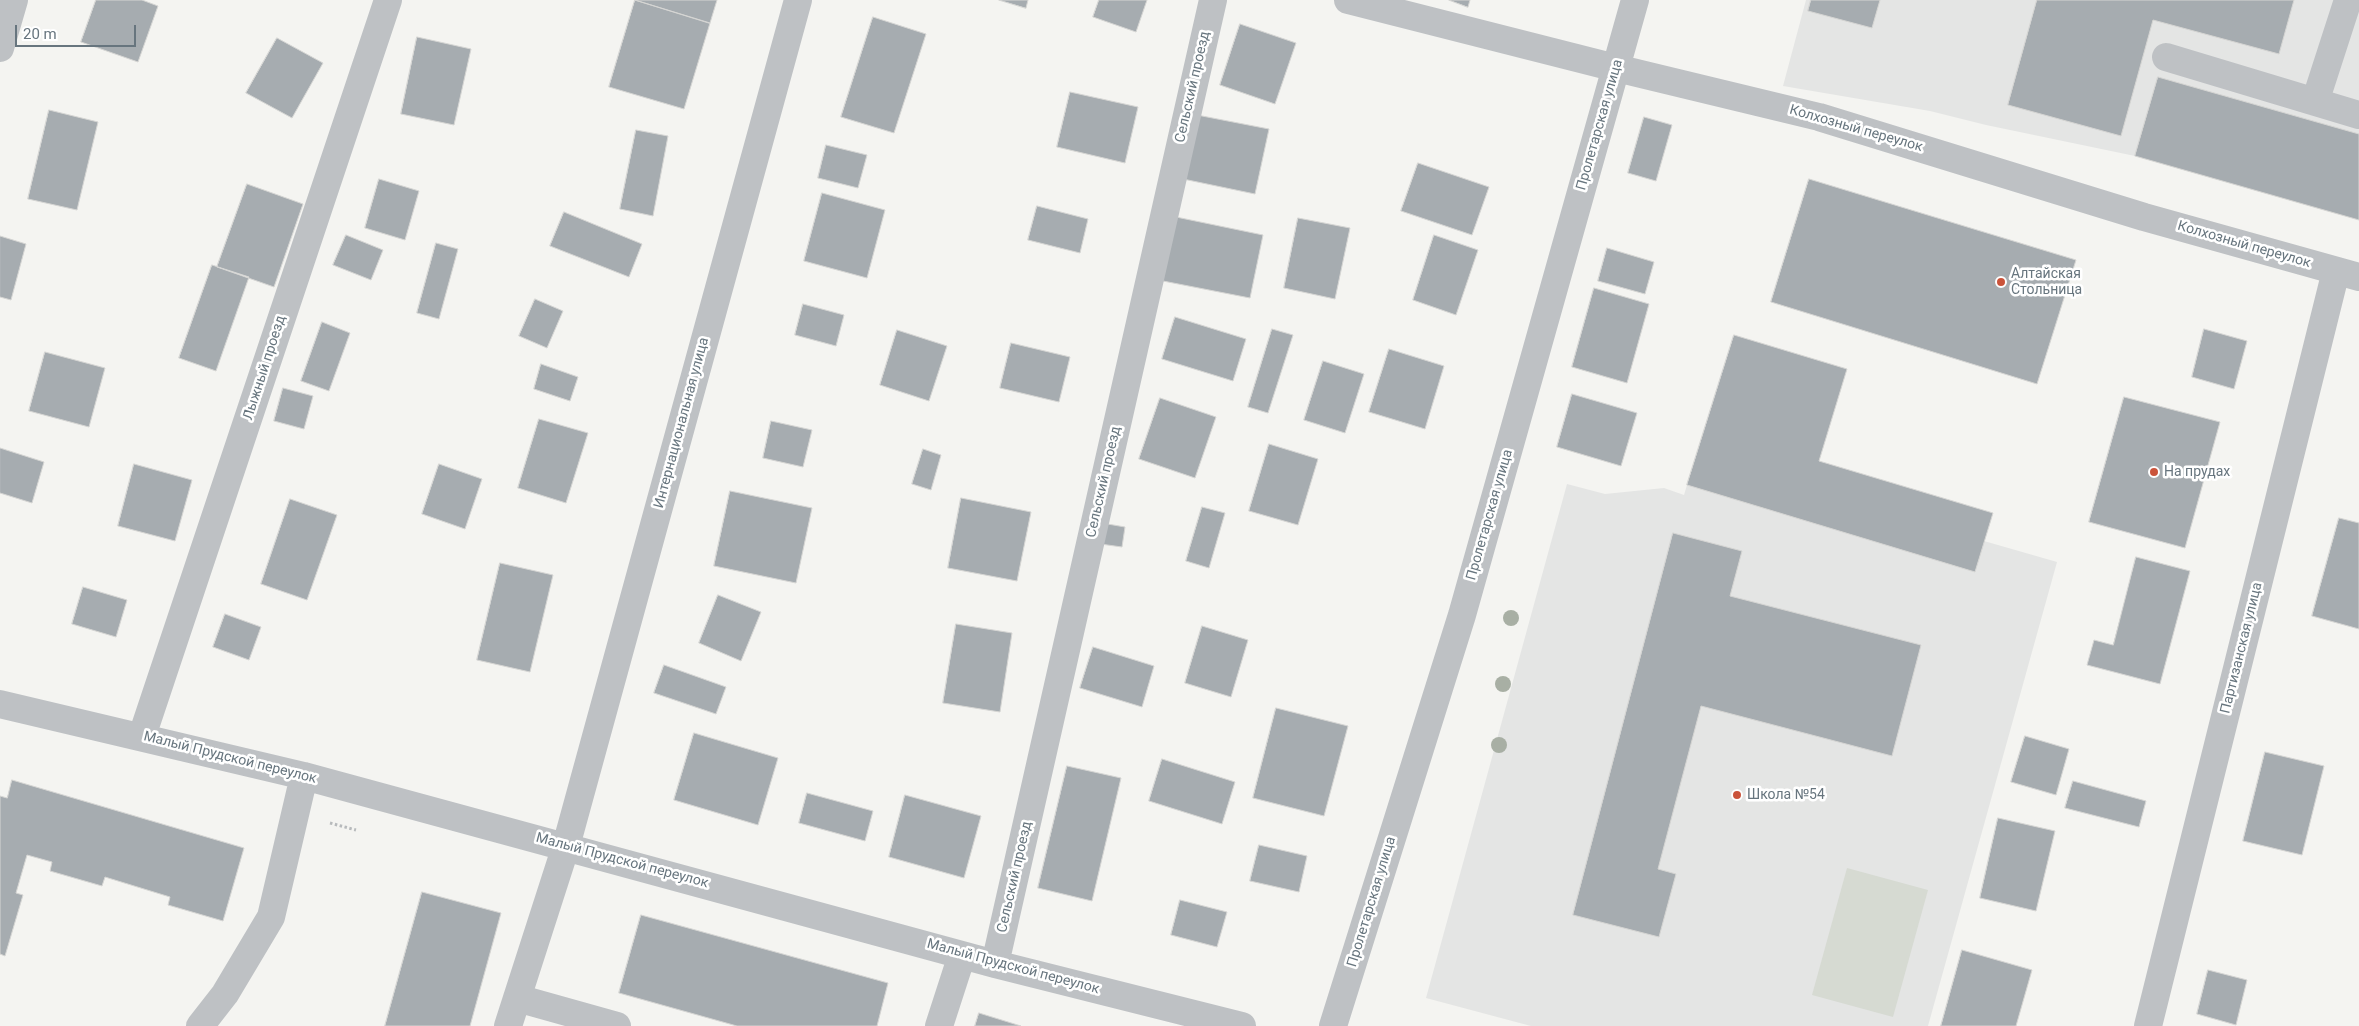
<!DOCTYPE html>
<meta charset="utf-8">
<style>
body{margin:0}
#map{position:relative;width:2359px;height:1026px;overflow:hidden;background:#f4f4f1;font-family:Roboto,sans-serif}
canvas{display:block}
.scale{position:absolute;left:15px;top:25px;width:121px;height:22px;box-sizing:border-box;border:2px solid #67757e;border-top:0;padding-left:6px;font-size:15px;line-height:18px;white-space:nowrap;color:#67757e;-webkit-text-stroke:4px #fff;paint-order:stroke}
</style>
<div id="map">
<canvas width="2359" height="1026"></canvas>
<div class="scale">20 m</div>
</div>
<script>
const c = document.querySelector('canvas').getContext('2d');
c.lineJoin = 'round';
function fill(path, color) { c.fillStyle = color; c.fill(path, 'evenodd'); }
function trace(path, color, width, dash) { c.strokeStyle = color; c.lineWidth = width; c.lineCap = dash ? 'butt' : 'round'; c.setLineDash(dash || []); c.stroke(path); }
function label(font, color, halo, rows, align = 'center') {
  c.font = font + ' Roboto,sans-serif'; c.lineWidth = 5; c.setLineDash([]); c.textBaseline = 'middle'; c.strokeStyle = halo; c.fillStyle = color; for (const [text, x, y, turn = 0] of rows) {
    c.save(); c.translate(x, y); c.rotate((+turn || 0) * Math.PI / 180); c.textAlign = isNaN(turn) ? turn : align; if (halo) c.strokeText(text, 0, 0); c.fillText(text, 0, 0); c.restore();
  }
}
const built = new Path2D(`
 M1806 0H2359V220L2135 156 1986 125 1930 111 1783 86Z
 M1567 484 1605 494 1664 488 1684 495 1687 485 1975 572 1984 541 2057 562 1928 1026H1531L1426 998Z`);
const green = new Path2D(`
 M1847 868 1928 890 1893 1017 1812 995Z`);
const building = new Path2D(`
 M96 0H142L158 6 138 62 81 42Z
 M635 0 710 23 684 109 609 87Z
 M635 0H717L710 23Z
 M999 0H1028L1026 8Z
 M1099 0H1147L1136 32 1093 17Z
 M1449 0H1470L1468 7Z
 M1811 0H1880L1872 28 1808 11Z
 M2037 0H2294L2279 54 2153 20 2121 136 2008 105Z
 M873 17 926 34 894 133 841 117Z
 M1240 24 1296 43 1275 104 1220 85Z
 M417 37 471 49 454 125 401 114Z
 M277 38 323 63 292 118 246 93Z
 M2158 77 2359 134V220L2135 156Z
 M1070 92 1138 107 1125 163 1057 147Z
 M49 110 98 122 77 210 28 199Z
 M1197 115 1269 129 1255 194 1183 179Z
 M1644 117 1672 125 1656 181 1628 173Z
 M636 130 668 136 653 216 620 209Z
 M826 145 867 155 858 188 818 178Z
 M1418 163 1489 187 1472 235 1401 211Z
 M379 179 419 191 405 240 365 228Z
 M1809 179 2076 260 2037 384 1771 302Z
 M247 184 303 204 274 287 217 267Z
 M822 193 885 210 867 278 804 261Z
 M1037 206 1088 219 1080 253 1028 240Z
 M564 212 642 244 629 277 550 246Z
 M1176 217 1263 235 1250 298 1163 281Z
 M1298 218 1350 228 1335 299 1284 288Z
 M346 235 383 250 371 280 333 265Z
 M1434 235 1478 250 1456 315 1413 300Z
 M0 236 26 244 11 300 0 297Z
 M436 243 458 249 439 319 417 313Z
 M1607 248 1654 262 1645 294 1598 281Z
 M212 265 249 277 216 371 179 358Z
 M1594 288 1649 304 1627 383 1572 367Z
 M535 299 563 311 547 348 519 336Z
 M803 304 844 315 836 346 795 335Z
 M1175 317 1246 339 1233 381 1162 359Z
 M322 322 350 333 329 391 301 381Z
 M1272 329 1293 335 1268 413 1248 407Z
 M2204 329 2247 341 2234 389 2192 377Z
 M897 330 947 346 929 401 880 385Z
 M1734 335 1847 369 1819 461 1993 513 1975 572 1687 485Z
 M1011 343 1070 357 1059 402 1000 388Z
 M1389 349 1444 366 1425 429 1369 412Z
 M45 352 105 368 89 427 29 411Z
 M1323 361 1364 374 1345 433 1304 420Z
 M541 364 578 377 570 401 534 389Z
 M283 388 313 396 304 429 274 421Z
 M1572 394 1637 413 1621 466 1557 447Z
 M2124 397 2220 422 2185 548 2089 522Z
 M1160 398 1216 417 1195 478 1139 459Z
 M539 419 588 433 566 503 518 488Z
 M771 421 812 430 803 467 763 458Z
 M1269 444 1318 459 1298 525 1249 511Z
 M0 448 44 462 32 503 0 493Z
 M923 449 941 455 931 490 912 484Z
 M134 464 192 480 175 541 118 526Z
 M439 464 482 479 465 529 422 514Z
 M730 491 812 508 796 583 714 566Z
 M961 498 1031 512 1017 581 948 568Z
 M290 499 337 515 307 600 261 584Z
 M1202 507 1225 513 1209 568 1186 561Z
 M2339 518 2359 523V629L2312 616Z
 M1096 522 1125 527 1122 547 1093 543Z
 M1673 533 1742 551 1730 596 1921 645 1892 756 1701 706 1658 869 1676 874 1659 937 1573 915Z
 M2136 557 2190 571 2160 684 2087 665 2094 640 2113 645Z
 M500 563 553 575 530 672 477 660Z
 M83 587 127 600 116 637 72 624Z
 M718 595 761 612 741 661 699 643Z
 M225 614 261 627 249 660 213 647Z
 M956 624 1012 633 1000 712 943 703Z
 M1202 626 1248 640 1231 697 1185 683Z
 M1093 647 1154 666 1142 707 1080 688Z
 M664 665 726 687 716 714 654 693Z
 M1276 708 1348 726 1324 816 1253 798Z
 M694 733 778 758 758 825 674 800Z
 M2025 736 2069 749 2056 795 2011 782Z
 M2265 752 2324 766 2302 855 2243 841Z
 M1162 759 1235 782 1222 824 1149 801Z
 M1067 766 1121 778 1092 901 1038 888Z
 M12 780 244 848 223 921 168 905 170 897 105 877 102 886 50 871 52 862 27 855 16 893 23 895 5 956 0 954V796L7 798Z
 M2073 781 2146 801 2139 827 2065 808Z
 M807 793 873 811 865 841 799 823Z
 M905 795 981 816 964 878 889 857Z
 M1998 818 2055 831 2036 911 1980 898Z
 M1259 845 1307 856 1299 892 1250 881Z
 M422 892 501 913 470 1026H385Z
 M1180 900 1227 912 1217 947 1171 935Z
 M641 915 888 983 877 1026H737L619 993Z
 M1962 950 2032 970 2016 1026H1941Z
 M2208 970 2247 980 2236 1025 2197 1014Z
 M979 1013 1021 1026H975Z`);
const path = new Path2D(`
 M330 823 356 830`);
const minor = new Path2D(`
 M1348 0 1616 68 1819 117 2144 217 2359 277
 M0 48 14 0
 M2166 57 2359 115
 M2315 102 2348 0
 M0 704 304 776 995 964 1242 1026
 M142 736 388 0
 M995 964 1213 0
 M517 998 617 1026
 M200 1026 225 994 271 917 304 776
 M508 1026 566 846 798 0
 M939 1026 962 955
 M1333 1026 1462 615 1635 0
 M2148 1026 2336 271`);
const trees = [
 [1511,618],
 [1503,684],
 [1499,745]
];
const markers = [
 [2001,282,5,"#ca533a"],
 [2154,472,5,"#ca533a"],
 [1737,795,5,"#ca533a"]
];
const streetNames = [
 ["Сельский проезд",1193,87,-77],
 ["Пролетарская улица",1600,125,-74],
 ["Колхозный переулок",1856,129,16],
 ["Колхозный переулок",2244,245,16],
 ["Лыжный проезд",265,368,-72],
 ["Интернациональная улица",682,423,-75],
 ["Сельский проезд",1104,482,-77],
 ["Пролетарская улица",1490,515,-74],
 ["Партизанская улица",2242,648,-76],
 ["Малый Прудской переулок",230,758,14],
 ["Малый Прудской переулок",622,861,15],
 ["Сельский проезд",1015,877,-77],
 ["Пролетарская улица",1372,902,-73],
 ["Малый Прудской переулок",1013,967,15]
];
const poiNames = [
 ["Алтайская",2011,274],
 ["Стольница",2011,290],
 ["На прудах",2164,472],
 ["Школа №54",1747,795]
];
fill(built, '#e4e5e4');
fill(green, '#d6dad2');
fill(building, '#a6acb0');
trace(building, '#d5d5d3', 1);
trace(path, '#b7babc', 3, [2.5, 2.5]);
trace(minor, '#bec1c4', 28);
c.fillStyle = '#a8afa4';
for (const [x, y] of trees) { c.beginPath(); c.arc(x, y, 8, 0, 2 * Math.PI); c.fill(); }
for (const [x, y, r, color] of markers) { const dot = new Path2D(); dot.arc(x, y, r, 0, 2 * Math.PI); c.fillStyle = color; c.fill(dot); trace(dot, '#fff', 2); }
label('14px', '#67757e', '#fff', streetNames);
label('14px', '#67757e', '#fff', poiNames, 'left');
</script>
